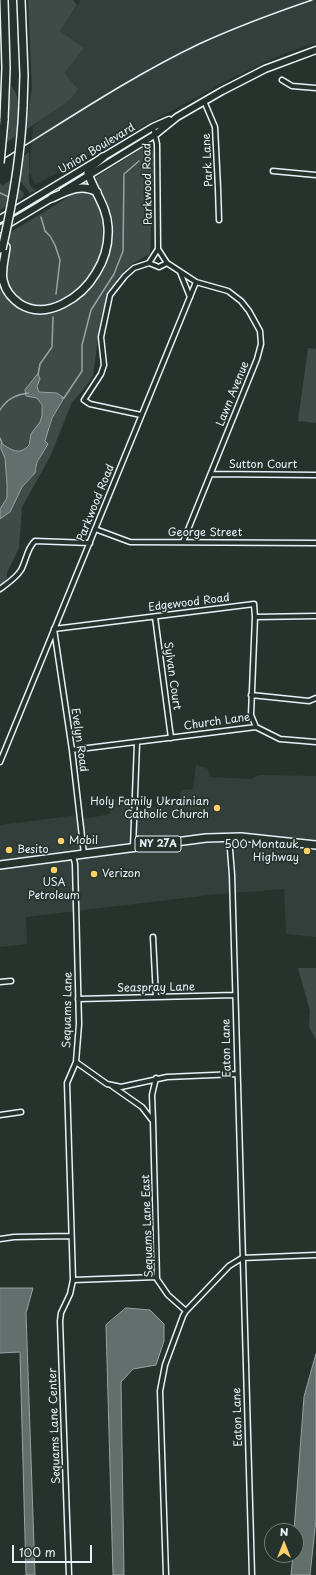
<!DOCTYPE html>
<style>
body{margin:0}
#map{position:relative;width:316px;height:1575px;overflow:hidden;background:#26332d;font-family:"Playpen Sans",sans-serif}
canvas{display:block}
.north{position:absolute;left:264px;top:1523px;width:40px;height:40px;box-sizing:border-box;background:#26332d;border:1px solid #747f7e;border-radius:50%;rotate:0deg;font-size:11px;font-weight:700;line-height:16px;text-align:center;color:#e8f1f8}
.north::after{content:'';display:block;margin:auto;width:14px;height:18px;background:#ffd166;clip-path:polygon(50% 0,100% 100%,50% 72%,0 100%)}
.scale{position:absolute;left:12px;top:1545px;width:80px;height:18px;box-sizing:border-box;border:2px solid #e8f1f8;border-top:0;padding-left:5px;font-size:12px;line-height:14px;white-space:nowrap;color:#e8f1f8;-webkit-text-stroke:3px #26332d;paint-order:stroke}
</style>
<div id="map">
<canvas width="316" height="1575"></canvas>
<div class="north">N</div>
<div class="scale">100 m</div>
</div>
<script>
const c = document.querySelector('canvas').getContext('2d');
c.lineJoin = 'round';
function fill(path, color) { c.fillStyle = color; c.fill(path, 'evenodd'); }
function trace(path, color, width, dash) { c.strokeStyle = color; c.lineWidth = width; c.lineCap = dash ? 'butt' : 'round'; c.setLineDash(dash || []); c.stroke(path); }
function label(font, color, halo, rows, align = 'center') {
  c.font = font + ' "Playpen Sans",sans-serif'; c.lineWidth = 3.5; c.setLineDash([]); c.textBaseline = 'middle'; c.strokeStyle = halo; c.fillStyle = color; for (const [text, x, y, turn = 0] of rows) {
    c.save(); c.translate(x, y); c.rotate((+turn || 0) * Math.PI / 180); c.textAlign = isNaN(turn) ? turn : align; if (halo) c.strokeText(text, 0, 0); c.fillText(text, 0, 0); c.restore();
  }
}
const built = new Path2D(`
 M81 0H316V43L283 54 232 78 35 185 29 172 33 126 58 108 64 73 60 31Z
 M196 765 208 769 209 777 251 779 259 775 316 776V937L286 934 284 889 210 895 26 917 27 944 0 947V825L78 815 79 820 110 814 109 800 138 796 136 810 177 804 182 790 193 789Z`);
const green = new Path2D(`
 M28 0H73L77 5 60 31 84 48 64 73 78 89C73 101 39 121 27 129L29 106 32 89Z
 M11 86C22 97 19 121 17 135L6 143Z
 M144 147 145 149 150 147 152 148 154 155 150 254 130 265 117 279 101 317 93 376 84 389 72 402 50 457 22 507 19 548 7 573V579L0 585V519L10 512 22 487 25 482 31 478 37 468V462L48 444 45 442 52 418 64 398 47 392H39L37 386 40 379 38 374 25 390 26 396 37 398C44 408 44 419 36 428 34 431 31 433 30 436 28 443 28 451 18 452L8 448 2 443 1 449 5 458 7 484V498L0 509V285C24 344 98 300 109 254 112 241 113 219 107 206 104 198 99 190 94 182L96 179 95 178Z
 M29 152V183L31 187 36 190 30 193 20 181 21 158Z
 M10 180 24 193 23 197 0 210V183L3 185Z
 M80 190H90L96 195 106 220 105 248 93 276 73 296 53 307 33 308 16 298 9 288 6 278 5 263 11 232Z
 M308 348 316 349V423L298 421Z
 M298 968H316V1040L309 1027 310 1011Z`);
const water = new Path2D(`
 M38 374 40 379 37 386 39 392 57 393 64 398 52 418 45 441 48 444 37 462 35 473 22 487 10 512 0 519V509L7 498V484L5 458 1 449V443C11 450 20 456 29 445L31 434 40 422 42 416V405L37 398 26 396 25 390Z
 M0 1288H33L26 1313 35 1575H26L20 1352 0 1353Z
 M126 1308 150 1310 164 1324V1341L156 1365 133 1369 121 1382 124 1575H113L106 1325Z
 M316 1354V1519L310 1575H291L293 1555H296V1531H294L304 1397Z`);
const stream = new Path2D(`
 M0 193 9 197
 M41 217 45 231 50 236 55 245 60 260 56 294
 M38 375 40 364 52 347 53 317
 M62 398H64L82 371V345L91 310 114 274 123 251 124 174 139 161
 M0 410C7 399 15 395 28 393
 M0 438 2 443`);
const minor = new Path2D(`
 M282 80 292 86 316 88
 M204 101 215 127 218 188 219 220
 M153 127 157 144 158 249 167 263 196 282 228 291 241 301 249 311 260 331 261 344 257 359 183 542
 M273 171 316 175
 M149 263 159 267 167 263
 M180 272 190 297
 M141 415 90 404 84 400 101 374 104 365 101 337 110 295 125 276 134 268 149 263 158 249
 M211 474 316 475
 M95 529 130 542 316 543
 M0 589C8 583 16 578 21 570 26 561 27 548 35 541L90 543
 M155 617 171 738
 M255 617 316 616
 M251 695 309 701 316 698
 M256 727 280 739 316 742
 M72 750 256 727
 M0 762 196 282
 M229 837 232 875 252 1575
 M133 847 137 743
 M84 854 72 750 54 629 254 604 255 617 251 715 256 727
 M153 937 156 997
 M0 982 11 981
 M78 999 235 995
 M76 1062 107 1084 121 1087 167 1077 237 1074
 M156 1078 152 1095 153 1121 157 1279 168 1295 186 1311
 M112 1086 142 1107 152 1120
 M0 1115 21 1112
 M0 1239 14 1237 71 1236
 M73 1280 157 1277
 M69 1575 60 1321 61 1313 70 1294 73 1280 67 1083 76 1062 79 1024 75 864 73 855
 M166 1575 160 1391 165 1365 183 1316 186 1311 229 1266 242 1258 316 1255`);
const secondary = new Path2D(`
 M63 191 156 134 177 117 222 91 265 69 316 50
 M0 219 153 127 169 120
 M0 229 55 196`);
const primary = new Path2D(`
 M4 0 6 68 4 120
 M21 0 24 75 23 106
 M52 198C67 191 81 183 97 192
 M6 247C5 258 1 268 3 280 5 290 11 298 20 304 47 321 82 297 96 273 105 259 109 243 108 227 107 206 94 192 88 173L90 168 103 157
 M0 865 206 838 241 837 316 845`);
const rail = new Path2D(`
 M0 161C65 121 130 77 199 44 236 27 274 13 312 0`);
const primaryBridge = new Path2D(`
 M0 163 4 120
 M2 249C13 202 21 154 23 106`);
const markers = [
 [217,808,4,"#ffd166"],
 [61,841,4,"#ffd166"],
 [9,850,4,"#ffd166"],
 [307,851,4,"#ffd166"],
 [54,870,4,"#ffd166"],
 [94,874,4,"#ffd166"]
];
const shields = [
 [158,844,46]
];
const shieldNames = [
 ["NY 27A",158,844]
];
const streetNames = [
 ["Union Boulevard",97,149,-31],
 ["Park Lane",208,160,-93],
 ["Parkwood Road",148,184,-91],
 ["Lawn Avenue",233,394,-68],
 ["Sutton Court",263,465],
 ["Parkwood Road",96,503,-68],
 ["George Street",205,533],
 ["Edgewood Road",189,603,-7],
 ["Sylvan Court",172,676,82],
 ["Church Lane",217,722,-8],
 ["Evelyn Road",79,740,82],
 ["Seaspray Lane",156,988,-1],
 ["Sequams Lane",68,1010,-89],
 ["Eaton Lane",227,1048,-91],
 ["Sequams Lane East",148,1226,-92],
 ["Eaton Lane",238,1417,-92],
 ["Sequams Lane Center",55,1426,-92]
];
const poiNames = [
 ["Holy Family Ukrainian",209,802,"right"],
 ["Catholic Church",209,815,"right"],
 ["Mobil",69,841],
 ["500 Montauk",299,845,"right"],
 ["Highway",299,858,"right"],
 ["Besito",17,850],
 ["Verizon",102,874],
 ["USA",54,883,"center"],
 ["Petroleum",54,896,"center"]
];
fill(built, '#333f3a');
fill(green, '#3e4b47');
fill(water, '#636f6d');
trace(water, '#98a3a5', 1);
trace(stream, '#98a3a5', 1.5);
trace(minor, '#e8f1f8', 7);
trace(secondary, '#e8f1f8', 9);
trace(primary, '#e8f1f8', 10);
trace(minor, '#26332d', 4);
trace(secondary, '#26332d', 6);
trace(primary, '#26332d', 7);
trace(rail, '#e8f1f8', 1.5);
trace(primaryBridge, '#e8f1f8', 10, []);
trace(primaryBridge, '#26332d', 7);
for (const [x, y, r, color] of markers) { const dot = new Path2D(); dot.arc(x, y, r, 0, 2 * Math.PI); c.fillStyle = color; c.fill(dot); trace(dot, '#26332d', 1.5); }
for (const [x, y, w] of shields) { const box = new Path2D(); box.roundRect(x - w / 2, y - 8, w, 16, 3); c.fillStyle = '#26332d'; c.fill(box); trace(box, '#e8f1f8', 1); }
label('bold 10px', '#e8f1f8', null, shieldNames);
label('11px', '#e8f1f8', '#26332d', streetNames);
label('11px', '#e8f1f8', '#26332d', poiNames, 'left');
</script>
